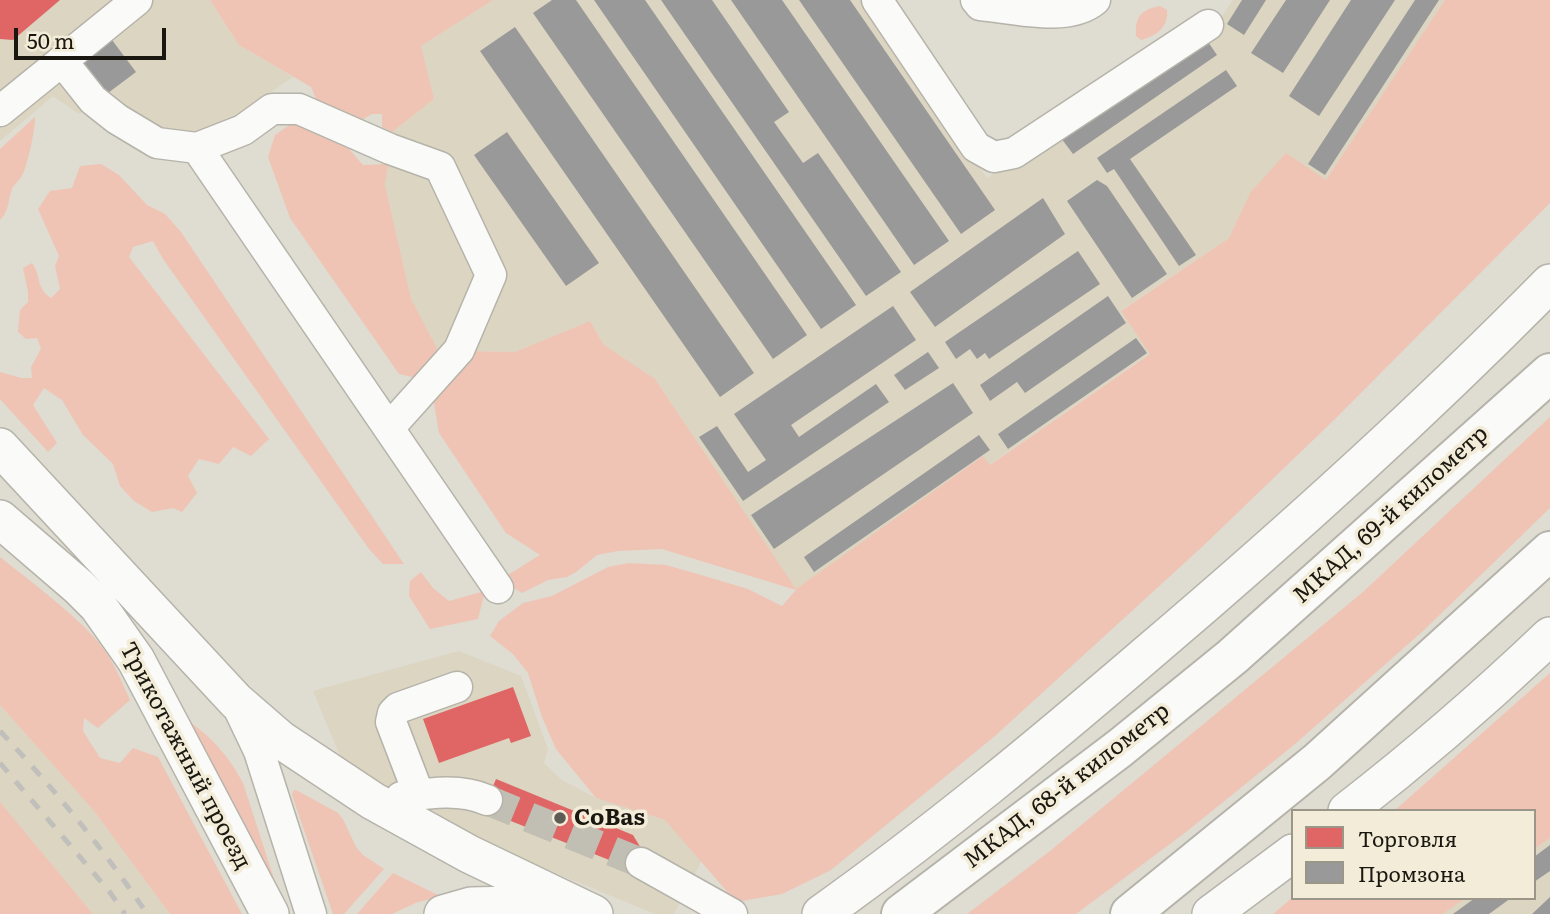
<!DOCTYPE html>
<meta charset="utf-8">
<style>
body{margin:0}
#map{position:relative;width:1550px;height:914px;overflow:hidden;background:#dfdcd1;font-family:Literata,serif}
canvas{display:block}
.legend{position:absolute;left:1291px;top:809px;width:245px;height:91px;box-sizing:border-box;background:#f2ecd8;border:2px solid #9b9788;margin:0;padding:9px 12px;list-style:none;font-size:21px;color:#191710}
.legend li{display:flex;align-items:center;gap:14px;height:35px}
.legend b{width:35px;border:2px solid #9b9788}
.scale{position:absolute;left:14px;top:28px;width:152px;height:32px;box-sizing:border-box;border:4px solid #191710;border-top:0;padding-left:9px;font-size:21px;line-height:24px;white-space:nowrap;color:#191710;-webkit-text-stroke:5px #f2ecd8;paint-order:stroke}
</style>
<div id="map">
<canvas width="1550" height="914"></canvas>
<ul class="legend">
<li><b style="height:19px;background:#e06666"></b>Торговля</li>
<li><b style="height:19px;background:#999"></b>Промзона</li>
</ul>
<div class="scale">50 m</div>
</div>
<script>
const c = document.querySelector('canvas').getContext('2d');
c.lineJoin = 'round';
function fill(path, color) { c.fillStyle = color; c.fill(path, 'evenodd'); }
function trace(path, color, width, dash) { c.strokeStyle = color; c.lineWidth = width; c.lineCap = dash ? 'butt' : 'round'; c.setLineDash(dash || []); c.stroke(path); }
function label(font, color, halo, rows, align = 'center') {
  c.font = font + ' Literata,serif'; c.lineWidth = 7; c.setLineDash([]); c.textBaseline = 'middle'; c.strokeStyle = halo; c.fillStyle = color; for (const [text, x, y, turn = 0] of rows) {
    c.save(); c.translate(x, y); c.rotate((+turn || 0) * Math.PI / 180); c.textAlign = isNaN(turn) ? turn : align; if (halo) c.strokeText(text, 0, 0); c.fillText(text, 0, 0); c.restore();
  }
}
const built = new Path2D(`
 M0 0H210L239 45 293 77 226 122 188 138 170 135 104 97 79 114 53 96 0 141Z
 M493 0H866L987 178 1214 28 1233 0H1445L1326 180 1250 193 1229 238 1121 310 1150 353 989 465 983 456 796 590 656 380 604 345 590 321 515 352 438 350 411 299 385 185 392 132 434 99 421 46Z
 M459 651 521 676 548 749 544 763 562 780 596 798 665 820 702 860 674 914H655L512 855 382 785 346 770 313 691Z
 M0 705 94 811 170 914H93L0 802Z
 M1550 838V914H1443L1465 898H1534V849Z`);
const green = new Path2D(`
 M210 0H493L421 46 434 99 392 132 382 127V114H372L360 121 316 99 311 87 239 45Z
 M1445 0H1550V203L1334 420 1202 547 995 736 831 870 782 894 736 902 665 820 596 798 556 749 542 717 528 673 513 654 490 636 499 621 523 603 552 596 608 567 629 563 666 565 701 575 748 589 782 606 796 590 662 549 618 551 597 555 576 572 567 577 548 580 522 593C514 588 509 585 506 576L540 555 506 533 439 433 433 397 468 351 515 352 590 321 604 345 655 379 796 589 983 456 990 465 1150 354 1121 311 1229 238 1250 193 1286 153 1326 180Z
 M1160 6 1167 10C1169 27 1156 36 1141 40L1136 36C1135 16 1141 10 1160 6Z
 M35 117C36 127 27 167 22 176 19 181 14 184 12 189 8 200 9 212 0 220V149Z
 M294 122 342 141 363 165 388 164 385 185 411 299 438 350H446L417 378 399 374 290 218 268 157 275 135Z
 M101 164 119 175 147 205 165 214 181 232 404 564H383L369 549 163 259 153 241 133 247 129 257 269 439 251 456 233 447 219 464 199 459 188 476 197 493 182 512 173 508 152 512 134 501 120 486 113 464 83 435 62 400 44 388 33 405 57 443 48 452 0 399V372L21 378H32L31 367 41 349 37 338 26 339 18 332 20 310 28 302V292L23 268 32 263C42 277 35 287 51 298L60 289 55 266 59 256 38 209 50 191 72 188 80 166Z
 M1550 417V508L1423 631 1295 744 1186 832 1076 914H967L1050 851 1363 592Z
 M0 557C30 581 75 614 99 643 113 660 121 680 130 700L98 728 84 718 83 731 100 758 120 763 133 748 158 757 242 914H170L94 811 0 705Z
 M421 572 433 588 449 601 485 591 478 619 430 629 409 596 410 581Z
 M1550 673V838L1534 849V811H1394Z
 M184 718C210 735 229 756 243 783L279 894Z
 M296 790 338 813 344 821 356 847 363 855 384 869 344 914H333L292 795 293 791Z
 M0 802 93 914H0Z
 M393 873 438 895 436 898 418 902 392 914H357Z
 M1293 897V898H1465L1443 914H1273Z`);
const shops = new Path2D(`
 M0 0H60L13 40 0 39Z
 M513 687 531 736 511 743 509 738 439 763 423 719Z
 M496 779 633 835 645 855 637 871 483 810Z`);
const industry = new Path2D(`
 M552 0H576L807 335 773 359 533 13Z
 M594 0H645L856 305 821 329Z
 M661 0H712L789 112 774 122 803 163 818 153 901 272 866 296Z
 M731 0H782L949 241 914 265Z
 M799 0H850L995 210 961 234Z
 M1242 0H1266L1244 35 1227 24Z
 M1286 0H1330L1283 73 1251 53Z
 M1351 0H1395L1319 116 1289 96Z
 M1415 0H1439L1325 175 1308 164Z
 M515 27 754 373 720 397 480 51Z
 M1206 39 1217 55 1073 154 1061 138Z
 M112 40 136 72 104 96 80 65Z
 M1226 70 1237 86 1130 159 1196 255 1179 266 1114 169 1107 173 1097 158Z
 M507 132 599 263 566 286 474 155Z
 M1097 180 1107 186 1167 274 1132 298 1067 201Z
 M1043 198 1065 234 935 327 910 292Z
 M1078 251 1100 284 989 359 985 353 977 359 970 349 956 359 945 342Z
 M1108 296 1126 323 1025 393 1017 382 990 401 980 385Z
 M893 306 916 340 791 425 799 437 876 384 889 402 743 501 699 437 717 426 748 472 766 460 734 414Z
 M1136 338 1147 353 1008 449 998 434Z
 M928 352 939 368 905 390 894 375Z
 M953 383 973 413 774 549 751 515Z
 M979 435 990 450 814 572 804 557Z
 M1550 845V871L1534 882V857Z
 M1550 897V914H1532Z
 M1475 898H1511L1489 914H1453Z`);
const minorTunnel = new Path2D(`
 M487 800 641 863`);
const minor = new Path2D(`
 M877 0 976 147 994 157 1014 153 1208 25
 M976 0 980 5C1013 8 1068 23 1095 0
 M62 61 93 100 117 119 157 143 197 148 243 130 272 109H299L390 149 440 167 491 275 459 350 389 428
 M0 111 137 0
 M197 148 498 588
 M238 707 259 751 311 914
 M419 795 391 722 393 713 398 708 457 687
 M401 797C429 793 460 788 487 800
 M641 863 732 914`);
const major = new Path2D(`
 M0 447 236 701 281 740 373 801 469 854 594 914
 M0 519 79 587 98 606 136 660 270 914
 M1347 811C1418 756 1485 698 1550 636
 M443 914 471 906 517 905 563 910
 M821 914C935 833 1042 744 1148 653 1287 535 1422 413 1550 283
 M1211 914 1293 853`);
const highway = new Path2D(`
 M901 914 1120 748 1232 657 1550 373
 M1130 914 1317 762 1550 551`);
const rail = new Path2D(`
 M0 731C53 788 104 849 147 914
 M0 763 109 891 125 914`);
const markers = [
 [560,818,7,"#5e5c54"]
];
const streetNames = [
 ["МКАД, 69-й километр",1391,515,-42],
 ["Трикотажный проезд",185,756,62],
 ["МКАД, 68-й километр",1067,786,-38]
];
const poiNames = [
 ["CoBas",574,818]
];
fill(built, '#dbd5c1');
fill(green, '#efc4b4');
fill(shops, '#e06666');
fill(industry, '#999');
trace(minorTunnel, '#c1beb4', 30, [30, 15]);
trace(minor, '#b5b3aa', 33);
trace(major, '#b5b3aa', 40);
trace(highway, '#b5b3aa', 42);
trace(minor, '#fafaf8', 30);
trace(major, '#fafaf8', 37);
trace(highway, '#fafaf8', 38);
trace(rail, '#c0bfbc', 5, [12, 12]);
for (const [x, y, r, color] of markers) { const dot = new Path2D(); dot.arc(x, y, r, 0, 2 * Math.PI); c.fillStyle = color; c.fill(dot); trace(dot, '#f2ecd8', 2.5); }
label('23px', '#191710', '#f2ecd8', streetNames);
label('bold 23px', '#191710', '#f2ecd8', poiNames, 'left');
</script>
